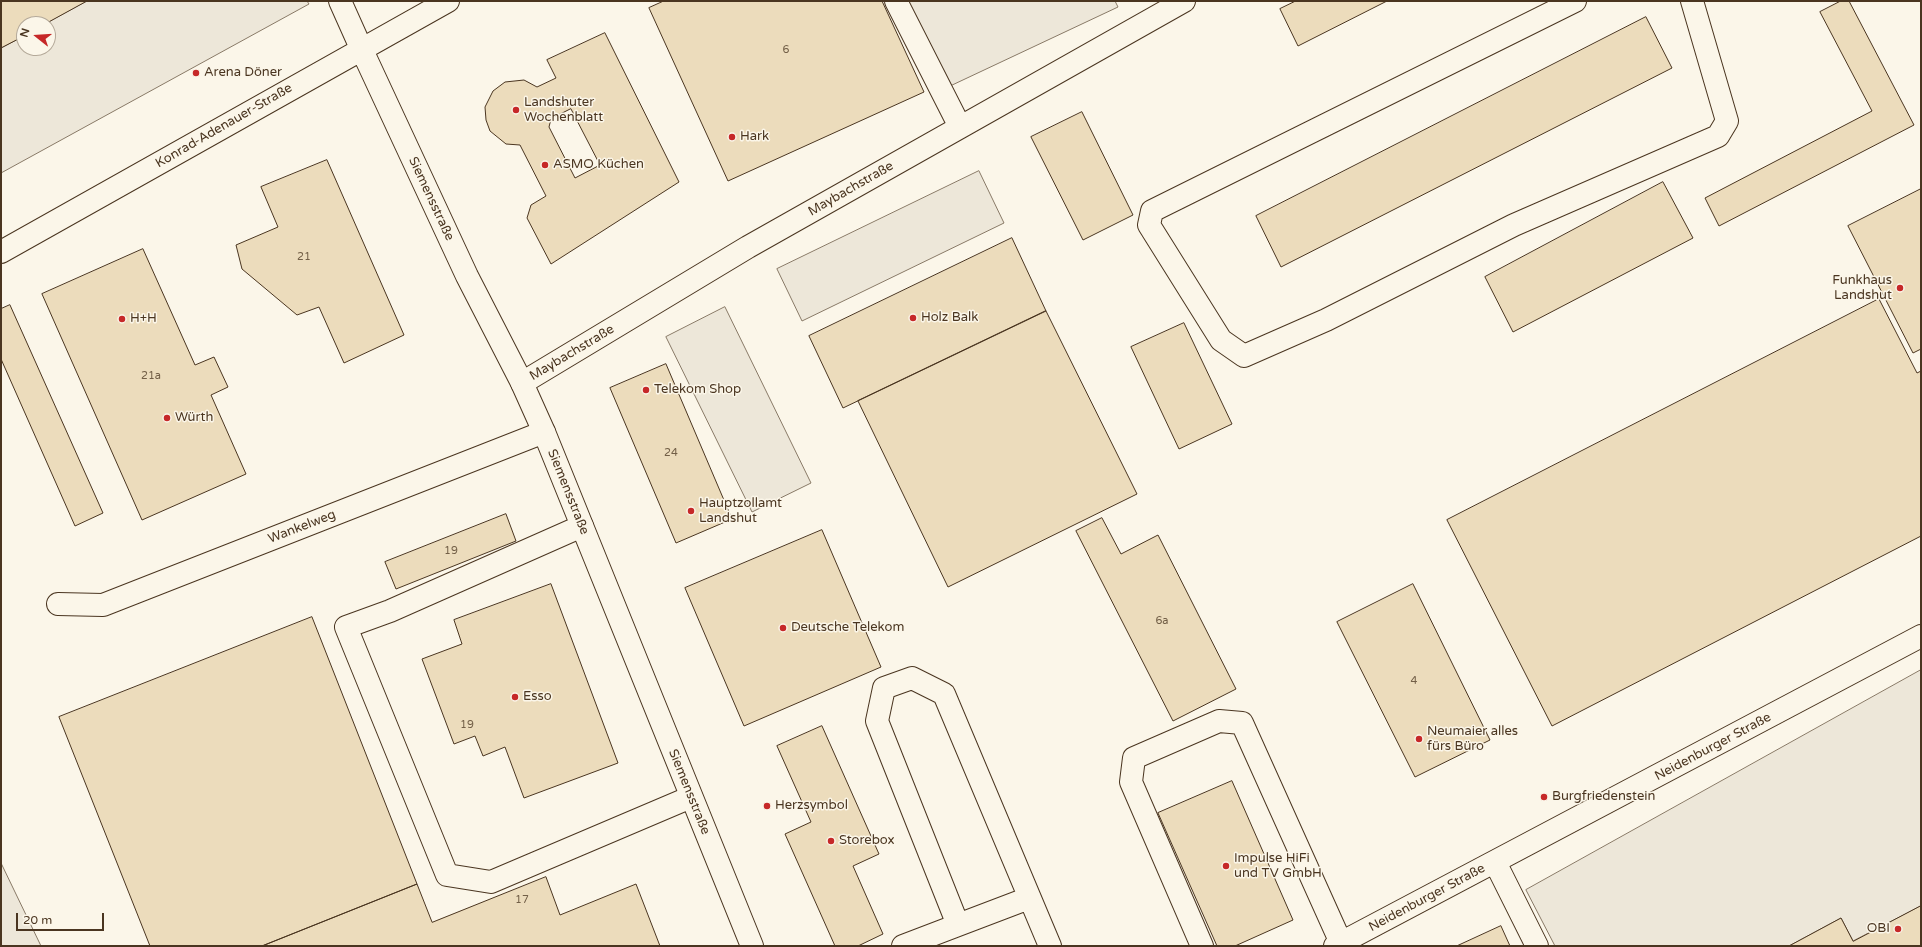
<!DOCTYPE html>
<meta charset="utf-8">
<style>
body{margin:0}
#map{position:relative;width:1922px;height:947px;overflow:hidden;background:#fbf6e9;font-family:"Varela Round",sans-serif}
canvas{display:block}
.frame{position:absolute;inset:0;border:2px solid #4a3520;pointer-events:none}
.north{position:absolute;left:16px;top:16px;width:40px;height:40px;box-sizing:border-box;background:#fbf6e9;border:1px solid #b4a999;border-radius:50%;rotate:287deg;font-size:11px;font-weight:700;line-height:16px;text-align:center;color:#4a3520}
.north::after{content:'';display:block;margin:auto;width:14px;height:18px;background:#c62828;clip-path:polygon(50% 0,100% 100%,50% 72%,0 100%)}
.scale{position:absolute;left:16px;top:913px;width:88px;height:18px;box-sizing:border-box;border:2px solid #4a3520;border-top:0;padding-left:5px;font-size:12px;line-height:14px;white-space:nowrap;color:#4a3520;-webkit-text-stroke:3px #fbf6e9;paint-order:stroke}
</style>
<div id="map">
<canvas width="1922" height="947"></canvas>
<div class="frame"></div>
<div class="north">N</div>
<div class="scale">20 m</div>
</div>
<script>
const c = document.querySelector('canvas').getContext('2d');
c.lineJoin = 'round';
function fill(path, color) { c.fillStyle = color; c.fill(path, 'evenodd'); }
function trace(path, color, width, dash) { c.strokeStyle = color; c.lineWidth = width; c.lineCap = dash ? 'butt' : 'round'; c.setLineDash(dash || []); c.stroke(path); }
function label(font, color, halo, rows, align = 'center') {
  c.font = font + ' "Varela Round",sans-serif'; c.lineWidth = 3; c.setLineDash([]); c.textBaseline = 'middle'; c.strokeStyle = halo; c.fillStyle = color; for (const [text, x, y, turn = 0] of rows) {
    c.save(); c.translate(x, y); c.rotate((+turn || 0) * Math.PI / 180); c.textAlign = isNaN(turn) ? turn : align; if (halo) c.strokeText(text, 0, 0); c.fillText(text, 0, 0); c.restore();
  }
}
const parking = new Path2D(`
 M87 1H307L309 4 1 173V48L24 36V48H48V24H45Z
 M904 1H1115L1118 7 948 87Z
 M979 171 1004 223 802 321 777 269Z
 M725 307 811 483 752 512 666 337Z
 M1921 670V906L1853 941 1841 918 1789 946H1555L1526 890Z
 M1 863 41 946H1Z`);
const building = new Path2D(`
 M1 1H87L45 24H24V36L1 48Z
 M664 1H882L924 92 728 181 649 8Z
 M1296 1H1387L1298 46 1280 9Z
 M1841 1H1849L1914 125 1719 226 1705 198 1872 111 1820 12Z
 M1646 17 1672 68 1281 267 1256 216Z
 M605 33 679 182 551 264 527 218 531 205 546 196 520 145 506 144 490 131 486 120 485 107 493 91 505 82 524 80 537 87 556 78 547 60ZM571 109 600 165 575 178 549 127 551 119Z
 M1082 112 1133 215 1083 240 1031 137Z
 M327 160 404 335 344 363 319 307 297 315 242 269 236 245 278 227 261 187Z
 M1663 182 1693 238 1513 332 1485 277Z
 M1921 189V349L1913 353 1848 226Z
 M1012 238 1046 311 843 408 809 336Z
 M143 249 195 365 214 357 228 387 211 395 246 474 142 520 42 294Z
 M1879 299 1917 373 1921 371V536L1552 726 1447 520Z
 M10 305 103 513 75 526 1 359V309Z
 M1046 311 1137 494 948 587 858 401Z
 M1184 323 1232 424 1179 449 1131 347Z
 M666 364 732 519 676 543 610 388Z
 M506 514 516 541 396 589 385 562Z
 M1102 518 1121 554 1158 535 1236 689 1173 721 1076 531Z
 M822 530 881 667 744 726 685 588Z
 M551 584 618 763 524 798 505 747 483 756 475 736 454 744 422 659 462 644 454 620Z
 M1413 584 1490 740 1415 777 1337 622Z
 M312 617 417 884 262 946H150L59 717Z
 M822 726 879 854 853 866 883 934 858 946H835L785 834 811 822 777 746Z
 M1232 781 1293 920 1235 946H1217L1158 813Z
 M546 877 560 915 636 884 660 946H262L417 884 432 922Z
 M1921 906V946H1789L1841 918 1853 941Z
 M1501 926 1510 946H1457Z`);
const minor = new Path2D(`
 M340 1 361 48
 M896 1 960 127
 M1575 1 1152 211 1149 225 1221 340 1244 356 1326 320 1514 225 1718 136 1727 121 1692 1
 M522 383 748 247 1184 1
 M582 526 390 611 346 627 447 875 491 882 691 797
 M58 604 103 605 544 432
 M1495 862 1537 946
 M958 925 1029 898
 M903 946 958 925 877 721 884 688 912 678 944 694 1050 946
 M1202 946 1131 782 1134 758 1219 721 1242 723 1341 943
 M1335 946 1921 636`);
const major = new Path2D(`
 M361 48 467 276 522 383 544 432 752 946
 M1 252 448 1`);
const markers = [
 [196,73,4,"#c62828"],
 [516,110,4,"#c62828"],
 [732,137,4,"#c62828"],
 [545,165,4,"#c62828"],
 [1900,288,4,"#c62828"],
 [913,318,4,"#c62828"],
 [122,319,4,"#c62828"],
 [646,390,4,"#c62828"],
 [167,418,4,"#c62828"],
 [691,511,4,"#c62828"],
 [783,628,4,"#c62828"],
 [515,697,4,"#c62828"],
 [1419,739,4,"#c62828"],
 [1544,797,4,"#c62828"],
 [767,806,4,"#c62828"],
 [831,841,4,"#c62828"],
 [1226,866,4,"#c62828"],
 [1898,929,4,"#c62828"]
];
const numberNames = [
 ["6",786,50],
 ["21",304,257],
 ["21a",151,376],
 ["24",671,453],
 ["19",451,551],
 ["6a",1162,621],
 ["4",1414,681],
 ["19",467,725],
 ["17",522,900]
];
const poiNames = [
 ["Arena Döner",204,73],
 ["Landshuter",524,103],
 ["Wochenblatt",524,118],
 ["Hark",740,137],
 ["ASMO Küchen",553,165],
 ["Funkhaus",1892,281,"right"],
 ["Landshut",1892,296,"right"],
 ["Holz Balk",921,318],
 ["H+H",130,319],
 ["Telekom Shop",654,390],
 ["Würth",175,418],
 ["Hauptzollamt",699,504],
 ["Landshut",699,519],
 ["Deutsche Telekom",791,628],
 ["Esso",523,697],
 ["Neumaier alles",1427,732],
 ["fürs Büro",1427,747],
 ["Burgfriedenstein",1552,797],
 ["Herzsymbol",775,806],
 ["Storebox",839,841],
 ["Impulse HiFi",1234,859],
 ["und TV GmbH",1234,874],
 ["OBI",1890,929,"right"]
];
const streetNames = [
 ["Konrad-Adenauer-Straße",224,126,-30],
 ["Maybachstraße",851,189,-30],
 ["Siemensstraße",431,199,65],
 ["Maybachstraße",572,353,-31],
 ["Siemensstraße",568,492,68],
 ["Wankelweg",302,527,-21],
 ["Neidenburger Straße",1713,747,-28],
 ["Siemensstraße",689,792,68],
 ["Neidenburger Straße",1427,898,-28]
];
fill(parking, '#ede7d9');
trace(parking, '#887966', 1);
fill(building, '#ecdcbc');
trace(building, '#4a3520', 1);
trace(minor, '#4a3520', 24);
trace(major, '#4a3520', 24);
trace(minor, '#fbf6e9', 22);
trace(major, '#fbf6e9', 22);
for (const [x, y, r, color] of markers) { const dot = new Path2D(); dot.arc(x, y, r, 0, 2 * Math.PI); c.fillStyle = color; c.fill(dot); trace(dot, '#fbf6e9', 1.5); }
label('11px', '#725f47', null, numberNames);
label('13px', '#4a3520', '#fbf6e9', poiNames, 'left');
label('13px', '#4a3520', '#fbf6e9', streetNames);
</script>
